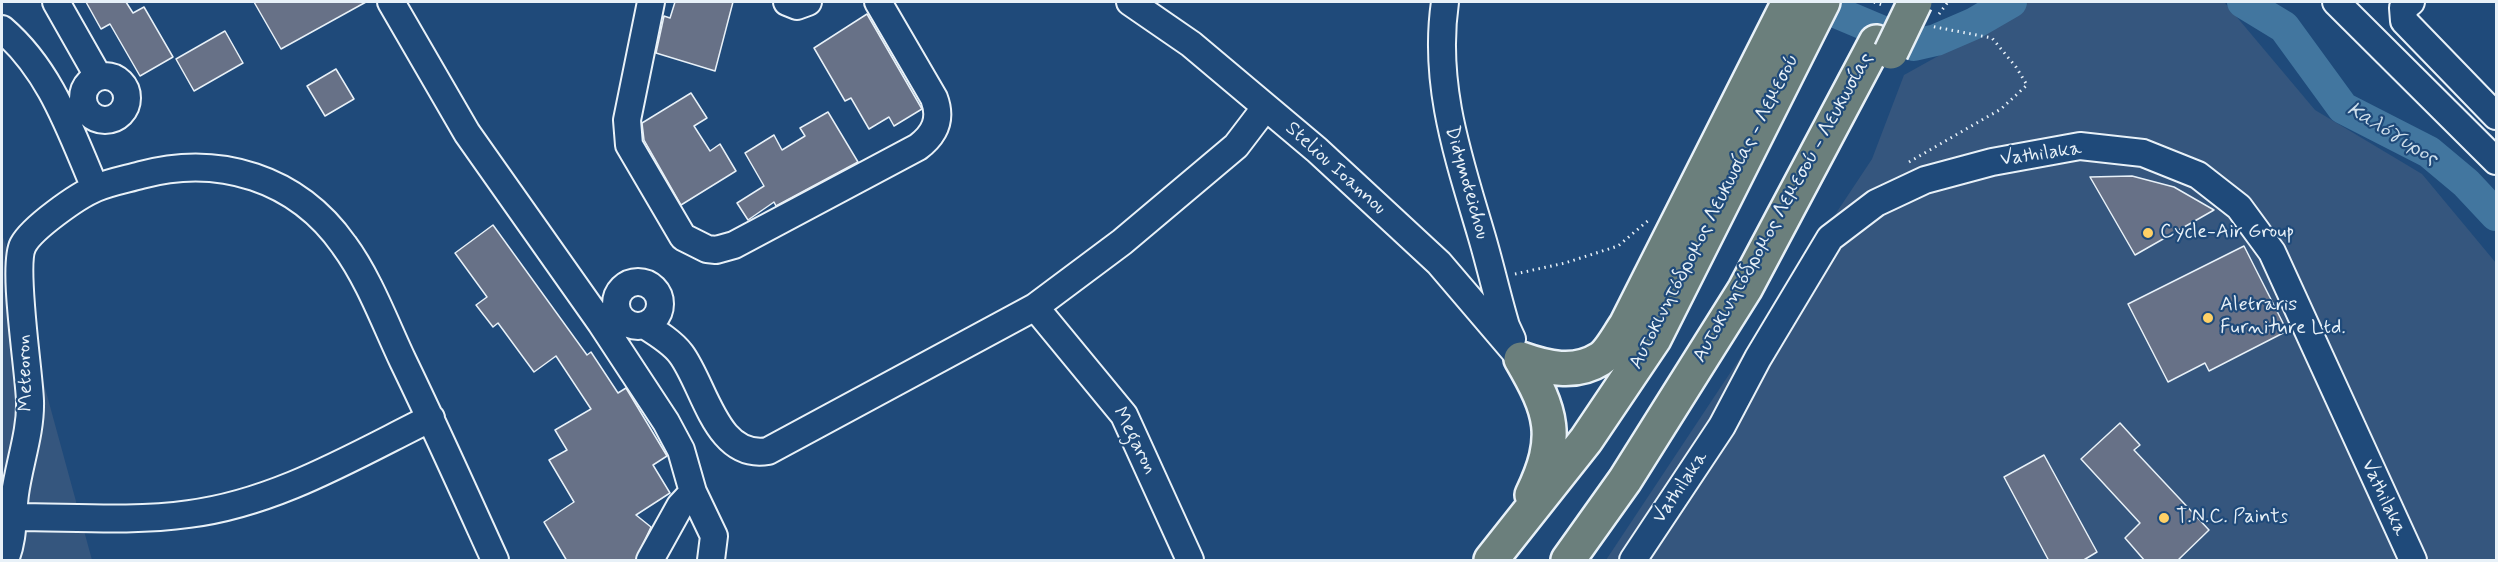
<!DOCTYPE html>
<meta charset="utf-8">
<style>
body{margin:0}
#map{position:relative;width:2498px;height:562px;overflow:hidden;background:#1f4a7a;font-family:Mynerve,sans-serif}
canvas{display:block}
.frame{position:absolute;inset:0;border:3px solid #e8f1f8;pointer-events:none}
</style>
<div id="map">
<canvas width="2498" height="562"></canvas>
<div class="frame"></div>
</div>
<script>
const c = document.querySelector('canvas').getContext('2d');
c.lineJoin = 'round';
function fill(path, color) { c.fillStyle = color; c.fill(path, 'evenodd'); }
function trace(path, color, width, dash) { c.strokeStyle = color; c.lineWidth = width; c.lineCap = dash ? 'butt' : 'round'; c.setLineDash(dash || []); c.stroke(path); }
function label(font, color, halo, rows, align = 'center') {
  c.font = font + ' Mynerve,sans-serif'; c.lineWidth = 4.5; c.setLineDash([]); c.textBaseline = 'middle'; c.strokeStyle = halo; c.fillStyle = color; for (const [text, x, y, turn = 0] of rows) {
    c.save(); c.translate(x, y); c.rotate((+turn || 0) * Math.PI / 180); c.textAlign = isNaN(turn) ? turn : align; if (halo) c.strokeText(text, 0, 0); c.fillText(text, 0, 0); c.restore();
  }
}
const built = new Path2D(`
 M2029 2 2225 3 2315 110 2422 174 2496 263V560H1606L1872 159 1904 75 2001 21Z
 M2 235 6 245 92 560H2Z`);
const river = new Path2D(`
 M1812 2 1914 45 1936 40 1973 24 2011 2
 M2243 2 2284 27 2343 108 2429 152 2466 183 2496 215`);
const building = new Path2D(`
 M86 2H126L133 13 144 7 173 57 140 76 110 24 101 29Z
 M254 2H366L281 49Z
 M675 2H733L715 71 656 53 664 16 670 18Z
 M867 14 922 109 894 126 889 117 869 129 851 98 845 101 814 48Z
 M225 31 243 63 194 91 176 59Z
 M336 69 354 99 325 116 307 86Z
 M691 93 707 118 694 126 710 151 720 144 736 171 681 205 644 140 642 123Z
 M828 112 858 162 776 206 774 202 748 220 737 203 764 186 745 153 774 135 782 150 805 136 800 128Z
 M2132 176 2174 187 2214 210 2135 255 2090 177Z
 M493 225 587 355 591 352 618 393 626 388 667 456 653 465 670 493 636 515 651 527 635 561H567L544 522 574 502 549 460 567 450 555 430 591 409 556 356 534 372 498 323 493 327 476 305 487 297 455 253Z
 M2244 246 2287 331 2209 371 2205 363 2168 382 2128 304Z
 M2120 423 2140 445 2134 450 2209 530 2177 561H2145L2125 538 2140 523 2081 459Z
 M2044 455 2097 552 2082 561H2049L2004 477Z`);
const path = new Path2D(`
 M1874 2 1885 6
 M1939 14 1948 2
 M1909 162 2001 109 2027 85 2016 67 1992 38 1930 26
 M1515 274 1565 263 1618 246 1650 219`);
const minor = new Path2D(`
 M56 2 98 76
 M391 2 467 133 601 323 666 422 681 450 693 492
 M651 2 627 120 629 145 683 237 707 249 716 250 734 245 918 147C935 134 942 119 934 98L878 2
 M787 2 797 6 808 2
 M1130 2 1191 44 1317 150 1439 263 1521 359
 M1445 2C1433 84 1458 156 1481 234 1490 264 1497 296 1506 326L1512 339
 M2336 2 2496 161
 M2411 2 2403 8 2404 21 2496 116
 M2 29C51 71 70 130 95 188
 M83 98a22 22 0 1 1 44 0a22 22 0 1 1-44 0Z
 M616 304a22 22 0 1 1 44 0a22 22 0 1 1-44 0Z
 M1035 307 1124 415 1190 560
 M644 325C657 333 672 342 681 354 705 386 716 460 768 451L1035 307 1122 242 1236 146 1265 108
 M15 517C72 517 132 522 189 514 276 503 354 456 431 418
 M5 560C14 538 12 517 15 494 19 464 31 432 30 401 29 370 12 266 23 245 32 228 77 196 96 188 110 182 127 179 141 175 219 154 297 178 344 245 369 279 385 323 403 361 435 427 465 494 495 560
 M650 560 680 506 693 492 714 536 711 560
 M1633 560 1722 426 1758 358 1830 238 1876 203 1925 180 1992 162 2080 146 2143 153 2198 175 2239 207 2272 252 2413 560`);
const highway = new Path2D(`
 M1521 359C1546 368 1575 375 1600 359 1610 353 1619 335 1626 325L1789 2
 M1521 359C1552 412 1560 437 1532 495
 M1491 560 1586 440 1654 339 1823 2
 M1568 560 1625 480 1745 289 1876 42`);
const highwayBridge = new Path2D(`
 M1891 52 1915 2`);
const markers = [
 [2148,233,6,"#ffd166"],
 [2208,318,6,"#ffd166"],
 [2164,518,6,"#ffd166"]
];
const streetNames = [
 ["Vathilaka",2041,155,-8],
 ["Steliou Ioannou",1335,169,42],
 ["Didymoteichou",1466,183,74],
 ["Αυτοκινητόδρομος Λεμεσού - Λευκωσίας",1784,208,-61],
 ["Αυτοκινητόδρομος Λευκωσίας - Λεμεσού",1715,212,-63],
 ["Meteoron",26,373,-92],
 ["Megaron",1134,441,62],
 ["Vathilaka",1681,488,-56],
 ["Vathilaka",2383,498,65]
];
const poiNames = [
 ["Cycle-Air Group",2160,233],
 ["Aletraris",2220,306],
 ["Furniture Ltd.",2220,329],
 ["T.N.C. Paints",2176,518]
];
const waterNames = [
 ["Καλόγυρος",2392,135,31]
];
fill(built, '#35567e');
trace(river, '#42769f', 32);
fill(building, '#677187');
trace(building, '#e8f1f8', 1.5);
trace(minor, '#e8f1f8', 30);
trace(highway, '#e8f1f8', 38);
trace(path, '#e8f1f8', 3, [1.5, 4.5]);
trace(minor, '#1f4a7a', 26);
trace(highway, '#6b7f7c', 33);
trace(highwayBridge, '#e8f1f8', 38, []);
trace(highwayBridge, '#6b7f7c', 33);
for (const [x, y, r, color] of markers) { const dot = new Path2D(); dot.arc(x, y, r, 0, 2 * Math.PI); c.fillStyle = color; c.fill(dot); trace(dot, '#1f4a7a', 2); }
label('20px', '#e8f1f8', '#1f4a7a', streetNames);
label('20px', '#e8f1f8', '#1f4a7a', poiNames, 'left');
label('italic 21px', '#cfdfeb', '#1f4a7a', waterNames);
</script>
